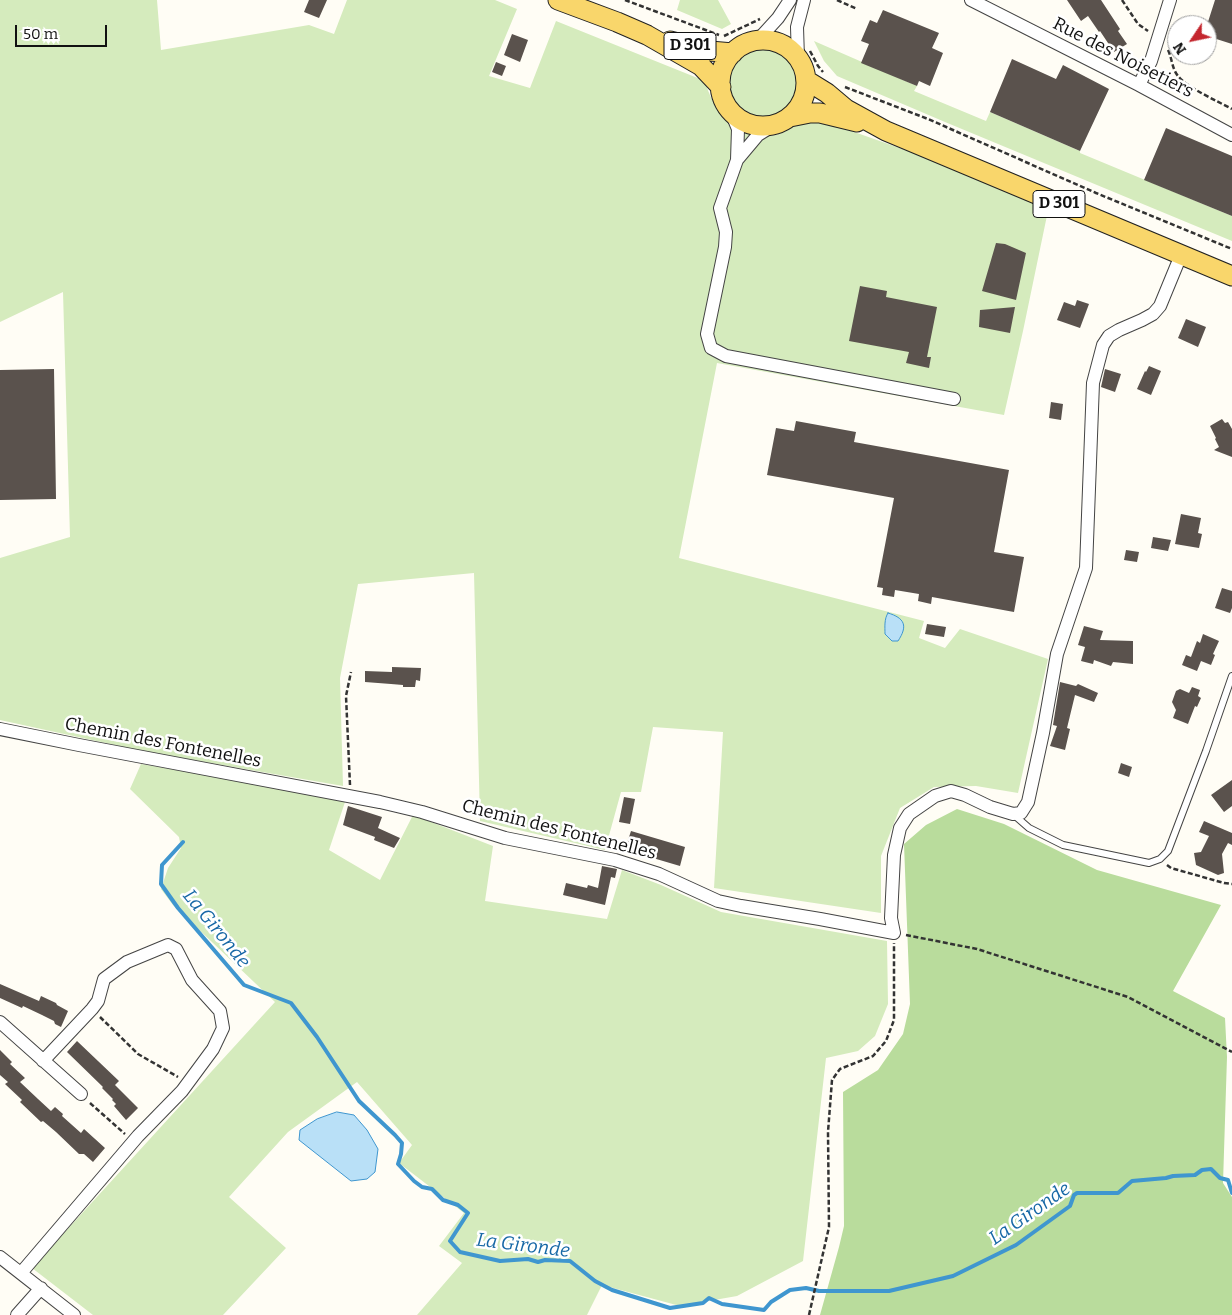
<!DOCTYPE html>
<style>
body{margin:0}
#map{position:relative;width:1232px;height:1315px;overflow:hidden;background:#fffdf5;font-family:Bitter,serif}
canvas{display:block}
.north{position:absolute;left:1167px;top:15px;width:50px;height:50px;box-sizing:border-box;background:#fff;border:1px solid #a0a0a0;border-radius:50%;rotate:236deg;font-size:14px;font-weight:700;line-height:20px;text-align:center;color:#111}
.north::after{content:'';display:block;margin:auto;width:18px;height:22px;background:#c4262e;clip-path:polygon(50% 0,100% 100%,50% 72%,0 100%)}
.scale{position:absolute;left:15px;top:25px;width:92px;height:22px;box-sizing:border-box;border:2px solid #111;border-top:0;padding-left:6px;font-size:15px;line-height:18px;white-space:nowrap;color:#111;-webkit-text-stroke:4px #fff;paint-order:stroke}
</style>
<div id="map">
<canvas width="1232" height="1315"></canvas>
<div class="north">N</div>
<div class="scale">50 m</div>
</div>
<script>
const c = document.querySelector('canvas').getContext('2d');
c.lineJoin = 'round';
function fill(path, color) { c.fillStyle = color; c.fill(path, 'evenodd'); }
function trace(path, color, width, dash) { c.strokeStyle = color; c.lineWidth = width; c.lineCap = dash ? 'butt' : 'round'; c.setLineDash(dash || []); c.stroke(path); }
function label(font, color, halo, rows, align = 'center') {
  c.font = font + ' Bitter,serif'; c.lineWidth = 5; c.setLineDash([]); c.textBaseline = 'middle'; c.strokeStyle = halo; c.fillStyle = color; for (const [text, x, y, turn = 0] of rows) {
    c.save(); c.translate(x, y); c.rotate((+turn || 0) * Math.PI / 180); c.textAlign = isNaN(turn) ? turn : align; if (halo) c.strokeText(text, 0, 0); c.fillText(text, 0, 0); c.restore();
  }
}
const green = new Path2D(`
 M0 0H157L161 50 309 25 334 34 347 0H495L517 9 489 76 530 88 556 21 705 81C713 113 741 142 776 135 788 132 797 122 808 120 812 119 818 121 823 121L1050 201 1023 331 1004 415 717 363 679 558 924 621 919 638 945 648 960 629 1048 659 1018 793 976 786 934 787 900 808 881 856V913L714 888 723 732 653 727 641 792H621L605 850 480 821 474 573 358 584 340 678 343 786 147 752 0 720V558L70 537 63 292 0 322Z
 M680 0H718L731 24 722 29 677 10Z
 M814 41 917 86 914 91 986 121 990 112 1080 151V153L1232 216V241L945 122 837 76 824 61Z
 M728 83a35 35 0 1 1 70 0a35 35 0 1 1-70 0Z
 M141 764 346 799 329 850 380 880 413 815 493 846 485 901 607 919 622 870 661 885 721 912 887 941 888 1004 875 1036 858 1051 826 1058 803 1261 737 1296 680 1306 602 1285 587 1315H417L462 1263 439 1246 464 1213 399 1163 412 1145 357 1082 288 1132 229 1197 286 1248 223 1315H93L32 1268 275 1002 173 905 161 889 168 868 181 848 179 837 130 789Z`);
const forest = new Path2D(`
 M957 809 1004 824 1097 870 1221 905 1173 991 1225 1018 1227 1057 1223 1183 1232 1197V1315H820L839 1247 844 1226 843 1092 878 1070 903 1034 910 1004 904 844 926 825Z`);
const water = new Path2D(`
 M888 613C905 618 908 626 898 641H892L885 634C885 627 884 619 888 613Z
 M337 1112 354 1115 367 1130 378 1149 375 1172 367 1179 351 1181 299 1140 300 1130 317 1119Z`);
const stream = new Path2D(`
 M183 842 162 865 161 884 178 908 244 985 291 1003 317 1037 359 1101 395 1135 402 1143 401 1154 398 1164 414 1181 422 1187 432 1189 443 1200 458 1205 468 1213 450 1241 460 1252 500 1261 528 1259 538 1262 545 1260 570 1261 595 1281 612 1290 670 1308 703 1303 709 1298 722 1304 764 1310 771 1302 790 1290 806 1288 819 1291H889L953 1276 1016 1245 1070 1206 1074 1195 1077 1193H1118L1132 1181 1166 1178 1173 1176 1195 1175 1202 1170 1211 1169 1220 1178 1228 1180 1232 1193`);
const building = new Path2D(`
 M309 0H327L319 18 304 12Z
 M1067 0H1101L1120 29 1118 31 1127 44 1114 52 1100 31 1099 32 1088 16 1081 21Z
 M1215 0H1232V44L1207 36V25Z
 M883 10 939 33 932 48 943 53 930 86 919 81 917 86 861 63 869 44 861 41 870 20 877 23Z
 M512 34 528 40 520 62 504 55Z
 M1012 59 1056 79 1063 65 1109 89 1080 151 990 112Z
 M496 62 506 66 502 76 492 72Z
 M1166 128 1232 156V216L1144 180Z
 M996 243 1005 244 1026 253 1016 300 982 291Z
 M860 286 887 291 886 297 937 307 927 357H931L929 368 906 363 909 352 849 341Z
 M1077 300 1089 304 1080 328 1057 320 1064 302 1075 306Z
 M1015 307 1010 333 979 327 980 310Z
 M1186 319 1206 327 1198 347 1178 338Z
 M1149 366 1161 371 1151 395 1137 389 1145 371 1146 372Z
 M54 369 56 499 0 500V370Z
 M1105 369 1121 374 1115 392 1101 387Z
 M1051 402 1063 404 1061 420 1049 418Z
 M1222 419 1225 423 1228 422 1232 429V457L1214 450 1219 447 1215 439 1216 438 1210 426Z
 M796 421 856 432 854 442 1009 470 994 552 1024 557 1014 612 932 597 931 604 918 601 919 594 895 590 894 597 882 595 883 588 877 587 894 498 767 475 776 428 794 431Z
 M1181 514 1201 518 1198 533 1202 534 1199 548 1175 544Z
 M1153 537 1171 540 1168 551 1151 548Z
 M1126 550 1139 552 1137 562 1124 560Z
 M1222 588 1232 591V608L1230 613 1215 608Z
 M927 624 946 627 944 637 925 634Z
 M1084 626 1103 631 1100 640 1133 641V664L1113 662 1111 666 1094 660 1093 664 1081 661 1085 647 1078 645Z
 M1203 634 1219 641 1213 654 1215 655 1211 665 1201 661 1197 671 1182 665 1186 655 1191 657 1197 641 1200 643Z
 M392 667 421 668 420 681 416 680 415 687H403V685L391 684 365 682V671L392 672Z
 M1060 682 1076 686 1078 684 1098 693 1094 702 1075 695 1067 728 1070 729 1065 750 1050 746 1057 726 1053 725Z
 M1192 687 1200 690 1198 696 1201 698 1197 707 1195 706 1188 724 1173 718 1176 710 1172 702 1176 691 1180 689 1189 693Z
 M1121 763 1132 767 1129 777 1118 773Z
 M1232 780V806L1224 812 1211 795Z
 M624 797 635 799 630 824 619 822Z
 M348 806 382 817 378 828 400 838 394 848 374 840 375 837 343 825Z
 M1204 821 1232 833V845L1228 843 1222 854 1224 873 1218 875 1196 865 1194 853 1201 852 1209 836 1199 832Z
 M631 831 685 847 680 866 636 853 637 850 626 846Z
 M602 866 617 869 615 878 611 877 605 905 563 895 566 883 587 888 588 885 598 888Z
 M0 984 39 1001 41 996 56 1003 57 1005 68 1011 61 1027 55 1024 54 1021 42 1015 23 1006 22 1008 0 998Z
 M77 1041 119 1081 115 1085 138 1108 126 1120 114 1106 116 1104 112 1100 113 1099 102 1088 103 1087 67 1052Z
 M0 1050 12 1062 10 1064 25 1078 20 1082 38 1099 51 1111 55 1107 63 1114 62 1116 81 1133 84 1129 105 1148 93 1162 84 1154H79L56 1132 43 1121 41 1122 20 1102 22 1100 5 1084 8 1082 0 1075Z`);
const path = new Path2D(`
 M625 0 719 35
 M837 0 857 9
 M1122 0 1138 24 1148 31
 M724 36 760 19
 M1168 50C1172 58 1172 69 1178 76 1186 87 1219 102 1232 109
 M810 51 818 66 823 72
 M845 87 928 119 1096 193 1232 249
 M350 785 346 696 351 672
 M1167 865 1171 868 1224 883 1232 884
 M906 935 977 949 1128 997 1232 1052
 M100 1017 138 1054 178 1077
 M90 1103 125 1134
 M809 1315 829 1227 828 1132 832 1080 840 1069 873 1056 886 1041 894 1020V943`);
const lane = new Path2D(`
 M1013 814 1029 828 1063 845 1149 863 1160 859 1168 851 1206 751 1232 676`);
const street = new Path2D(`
 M971 0 1139 85 1232 135
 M757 41 778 18 790 0
 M798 58 797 27 804 0
 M1139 85 1151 61 1170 0
 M730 110 738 129 737 160 720 208 726 232 725 247 707 334 711 348 726 356 954 399
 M737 160 758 135 774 125
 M0 729 79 745 380 802 422 812 505 838 615 860 659 874 718 901 741 906 820 919 894 933 891 918 894 855 900 828 909 814 935 796 951 791 965 795 990 807 1013 814 1021 813 1028 802 1043 733 1057 654 1086 568 1093 383 1103 345 1109 336 1119 330 1142 320 1153 314 1160 306 1181 255
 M0 1022 81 1094
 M0 1257 74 1315
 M21 1273 138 1136 182 1091 213 1049 223 1028 220 1011 192 980 176 949 168 945 127 962 104 979 98 1001 92 1009 43 1061
 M17 1315 41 1288`);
const primary = new Path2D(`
 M558 0 617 22 647 35 701 66 721 87
 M720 83a43 43 0 1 1 86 0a43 43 0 1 1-86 0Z
 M670 41 710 51 733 53
 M806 80 827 93 846 109 886 131 1232 276
 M790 117 810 113H820L857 122`);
const shields = [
 [690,46,52],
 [1059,204,52]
];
const shieldNames = [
 ["D 301",690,46],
 ["D 301",1059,204]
];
const streetNames = [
 ["Rue des Noisetiers",1123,58,27],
 ["Chemin des Fontenelles",163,743,11],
 ["Chemin des Fontenelles",559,830,14]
];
const waterNames = [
 ["La Gironde",216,929,51],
 ["La Gironde",1030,1214,-35],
 ["La Gironde",523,1246,7]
];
fill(green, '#d5ebbd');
fill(forest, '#b9dc9c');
fill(water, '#b9e0f7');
trace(water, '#3f96cf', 1);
trace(stream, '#3f96cf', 4);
fill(building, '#5a524d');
trace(lane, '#444', 8);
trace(street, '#444', 14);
trace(primary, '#222', 21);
trace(path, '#333', 2.5, [5, 2.5]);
trace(lane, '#fff', 6);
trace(street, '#fff', 12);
trace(primary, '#f9d66b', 19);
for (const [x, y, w] of shields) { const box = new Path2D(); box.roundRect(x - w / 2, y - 13.5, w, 27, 4); c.fillStyle = '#fff'; c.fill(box); trace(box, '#111', 1); }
label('bold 16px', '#111', null, shieldNames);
label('18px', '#111', '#fff', streetNames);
label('italic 19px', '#1768a6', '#fff', waterNames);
</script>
